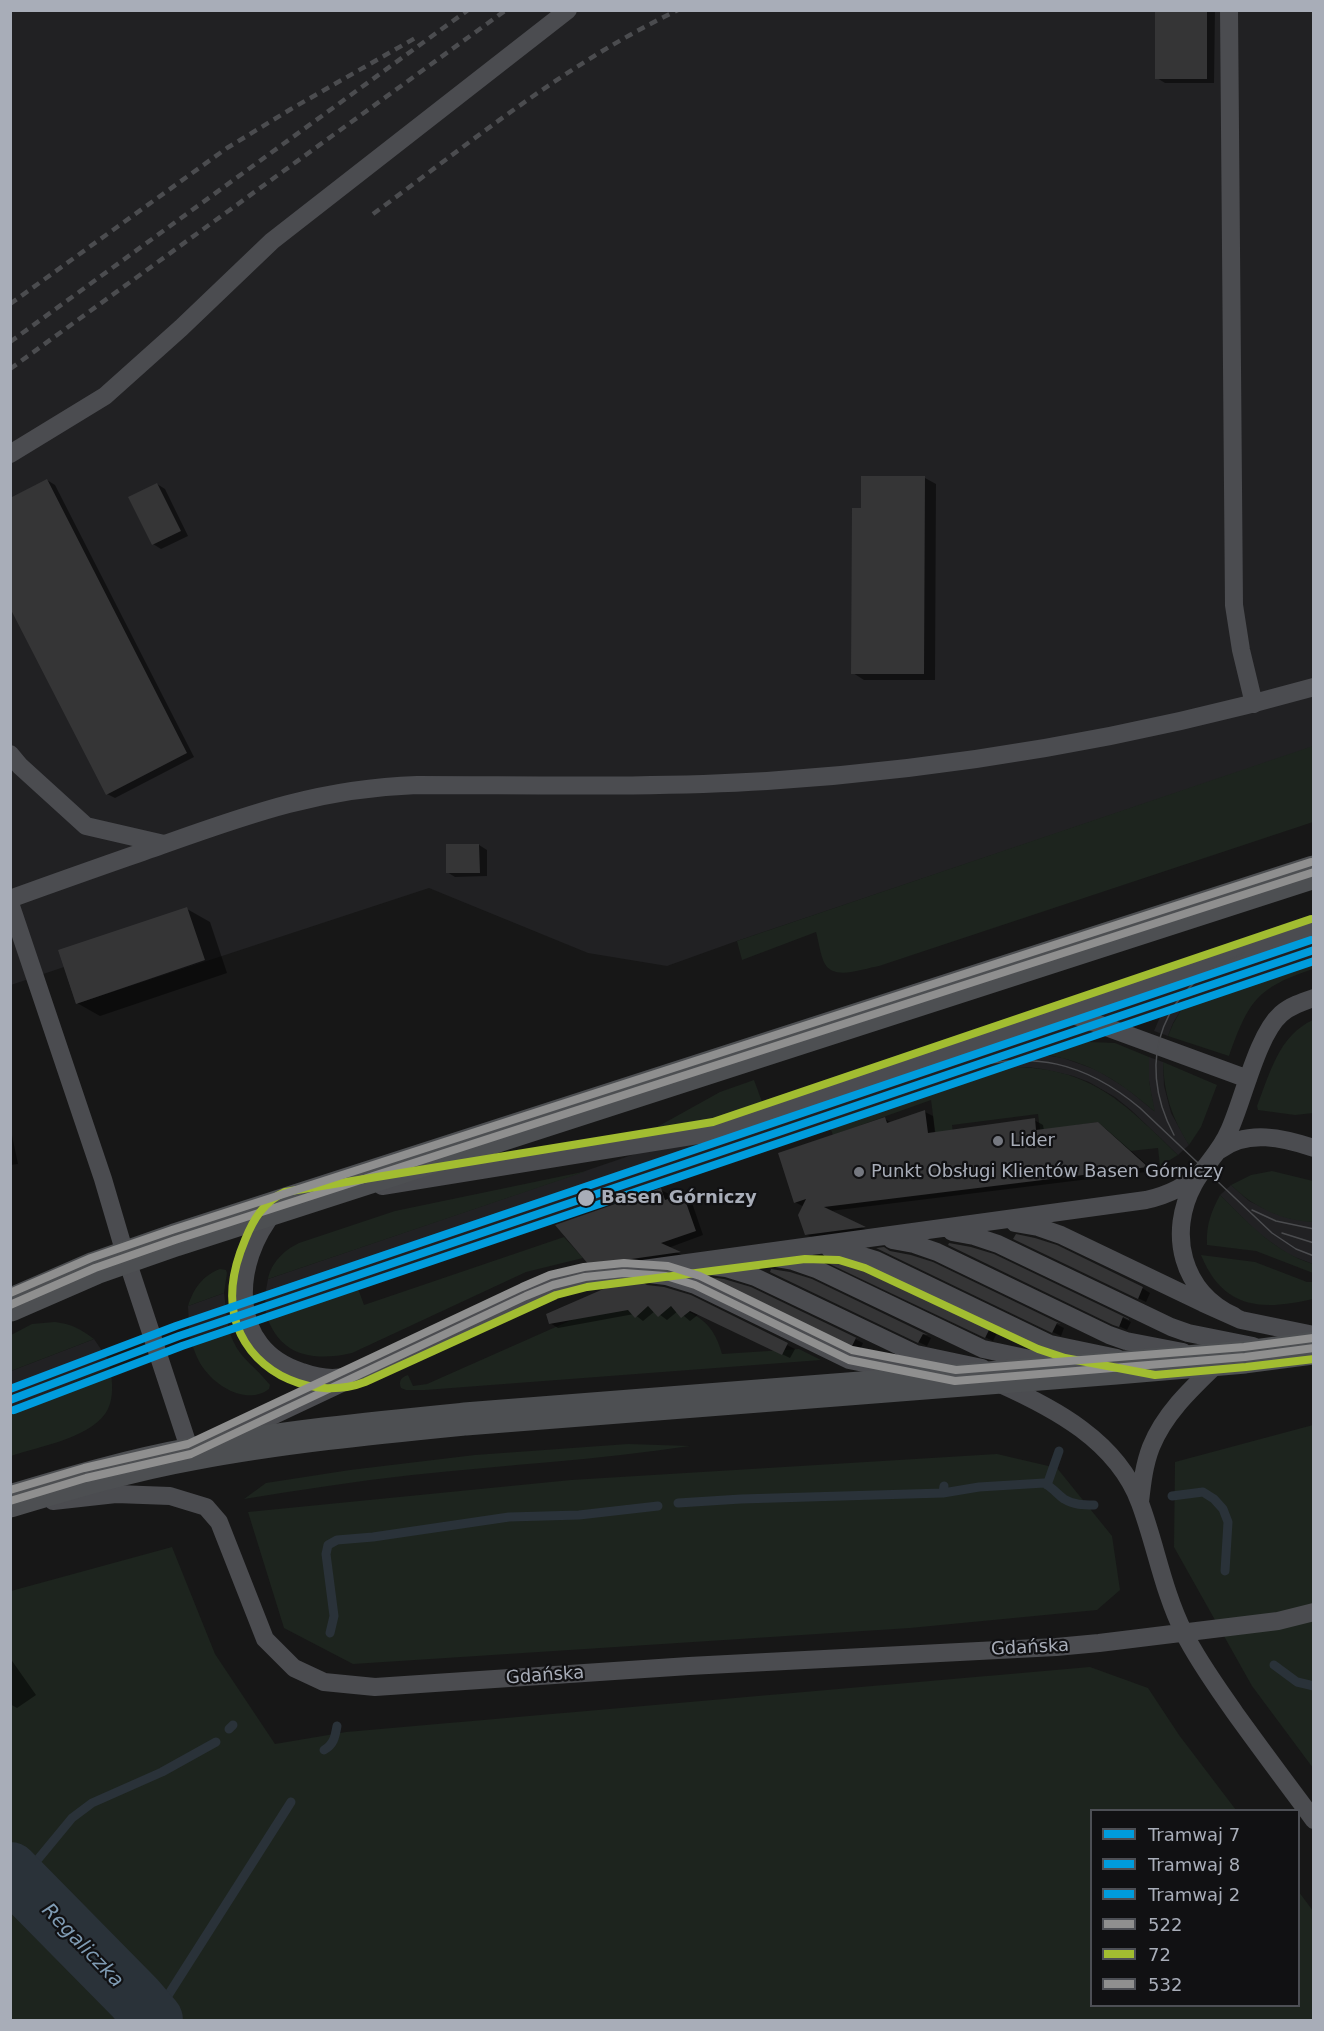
<!DOCTYPE html>
<meta charset="utf-8">
<style>
body{margin:0}
#map{position:relative;width:1324px;height:2031px;overflow:hidden;background:#171717;font-family:"DejaVu Sans",sans-serif}
canvas{display:block}
.frame{position:absolute;inset:0;border:12px solid #a8adb8;pointer-events:none}
.legend{position:absolute;left:1090px;top:1809px;width:210px;height:198px;box-sizing:border-box;background:#111113;border:2px solid #4d4f55;margin:0;padding:8px 10px;list-style:none;font-size:18px;color:#a8adb8}
.legend li{display:flex;align-items:center;gap:12px;height:30px}
.legend b{width:30px;border:2px solid #4d4f55}
</style>
<div id="map">
<canvas width="1324" height="2031"></canvas>
<div class="frame"></div>
<ul class="legend">
<li><b style="height:8px;background:#009cdd"></b>Tramwaj 7</li>
<li><b style="height:8px;background:#009cdd"></b>Tramwaj 8</li>
<li><b style="height:8px;background:#009cdd"></b>Tramwaj 2</li>
<li><b style="height:8px;background:#8f8f8f"></b>522</li>
<li><b style="height:8px;background:#a2bd31"></b>72</li>
<li><b style="height:8px;background:#8f8f8f"></b>532</li>
</ul>
</div>
<script>
const c = document.querySelector('canvas').getContext('2d');
c.lineJoin = 'round';
function fill(path, color) { c.fillStyle = color; c.fill(path, 'evenodd'); }
function trace(path, color, width, dash) { c.strokeStyle = color; c.lineWidth = width; c.lineCap = dash ? 'butt' : 'round'; c.setLineDash(dash || []); c.stroke(path); }
function label(font, color, halo, rows, align = 'center') {
  c.font = font + ' "DejaVu Sans",sans-serif'; c.lineWidth = 4.5; c.setLineDash([]); c.textBaseline = 'middle'; c.strokeStyle = halo; c.fillStyle = color; for (const [text, x, y, turn = 0] of rows) {
    c.save(); c.translate(x, y); c.rotate((+turn || 0) * Math.PI / 180); c.textAlign = isNaN(turn) ? turn : align; if (halo) c.strokeText(text, 0, 0); c.fillText(text, 0, 0); c.restore();
  }
}
const built = new Path2D(`
 M10 11H1313V747L731 943 667 966 588 953 429 888 76 1004 64 967 11 985Z
 M1313 923V958L1187 1000 1173 1023 1168 1036 1154 1031 1164 1008 1033 1053 1063 1058 1097 1070 1126 1088 1154 1111 1149 1081V1057L1163 1062 1164 1086 1171 1113 1189 1145 1178 1155 1131 1110 1115 1097 1089 1082 1073 1076 1042 1069 1027 1067 996 1069 966 1076 266 1314 265 1295 268 1279Z
 M1231 1185 1249 1201 1274 1213 1289 1218 1313 1222V1264L1289 1255 1258 1233 1220 1195Z
 M224 1293 228 1326 190 1339 188 1306Z
 M94 1339 107 1358 110 1368 11 1409V1371Z`);
const green = new Path2D(`
 M1313 746V822L879 966C865 968 834 981 825 964 820 955 819 942 816 932L742 960 737 941Z
 M1313 958V969C1256 988 1249 1001 1229 1056L1168 1036 1173 1024 1187 1000Z
 M1313 1020V1113L1295 1115 1258 1110 1257 1106C1270 1073 1279 1035 1313 1020Z
 M1066 1041 1115 1043 1149 1057V1081L1155 1112C1116 1078 1084 1058 1032 1053Z
 M1163 1062 1217 1085 1201 1127 1189 1145C1172 1118 1164 1094 1163 1062Z
 M1011 1067C1091 1067 1124 1103 1178 1155L1160 1166 1158 1148 1130 1151 1098 1122 1077 1125 1043 1153 1038 1114 952 1125 955 1151 938 1153 931 1100 833 1135 830 1127 833 1126 832 1122 981 1071Z
 M754 1080 765 1110 650 1135 647 1134 648 1132 720 1092Z
 M587 1171 268 1279C271 1263 284 1250 299 1243L395 1211Z
 M1272 1171 1313 1181V1222C1283 1221 1253 1207 1231 1185L1251 1175Z
 M1220 1195C1249 1223 1274 1252 1313 1264V1273L1256 1251 1207 1245C1206 1225 1211 1212 1220 1195Z
 M564 1237 583 1258 526 1272 352 1353C313 1362 279 1356 266 1314L356 1283 364 1305Z
 M1201 1255 1255 1262 1307 1282H1313V1299C1261 1311 1223 1309 1201 1255Z
 M220 1269 226 1270 227 1273 224 1293 188 1306C194 1288 202 1276 220 1269Z
 M658 1303C691 1309 713 1319 722 1354L799 1349 821 1360 425 1390H406L401 1388C398 1380 402 1377 408 1375L413 1386 427 1384 576 1318Z
 M55 1322C71 1324 81 1329 94 1339L11 1371V1335L32 1324Z
 M228 1326C236 1358 252 1362 270 1385L269 1389C248 1405 218 1388 204 1369 197 1360 194 1349 190 1339Z
 M110 1368C113 1383 114 1402 105 1414 88 1438 38 1447 11 1456V1409Z
 M1313 1425V1768L1252 1686 1174 1547 1175 1462Z
 M628 1444 690 1446C598 1460 505 1465 412 1475 356 1481 300 1490 244 1499L266 1483 350 1470 475 1455Z
 M997 1454 1057 1468 1112 1536 1120 1590 1097 1610 910 1628 353 1664 284 1628 248 1512 571 1480Z
 M172 1547 215 1654 275 1744 346 1732 1090 1667 1148 1688 1179 1735 1236 1810H1092V2006H1298L1299 1892 1313 1911V2020H11V1591Z`);
const shadow = new Path2D(`
 M1157 10H1215L1214 83H1165L1157 78Z
 M925 478 936 484 935 680H864L853 673 863 510Z
 M47 480 55 485 194 757 115 798 107 794Z
 M157 484 165 489 188 536 161 549 153 544Z
 M479 845 487 850V876L455 877 447 872Z
 M187 909 210 922 227 973 100 1016 77 1003Z
 M925 1112 933 1116 935 1133 1034 1120 1043 1125 1044 1131 1098 1123 1106 1129 1154 1171 830 1211 871 1232 815 1239 806 1234 804 1207 795 1202 885 1119 892 1123Z
 M10 1126 18 1164 10 1165Z
 M661 1190 669 1194 671 1200 683 1196 691 1200 703 1235 668 1248 686 1257 599 1269 590 1264Z
 M1023 1243 1142 1288 1150 1293 1146 1302Z
 M958 1249 993 1256 1131 1322 1127 1330 1123 1328Z
 M886 1252 932 1264 1064 1328 1061 1336Z
 M825 1261 871 1272 997 1333 993 1341Z
 M780 1276 811 1281 931 1338 927 1346Z
 M705 1277 750 1289 863 1343 859 1352Z
 M648 1287 690 1297 795 1349 790 1358 699 1314 690 1321 678 1311 667 1320 655 1311 643 1321 634 1314 558 1328 550 1323Z
 M10 1658 36 1695 17 1708 10 1704Z`);
const stream = new Path2D(`
 M1047 1485 1059 1451
 M944 1486 943 1493 979 1487 1044 1483C1052 1487 1057 1494 1064 1499 1074 1505 1083 1505 1094 1505
 M1172 1496 1203 1492 1214 1499 1223 1509 1228 1522 1225 1571
 M678 1503 741 1499 943 1493
 M330 1633 334 1616 326 1554 328 1545 337 1540 373 1537 509 1517 579 1515 658 1506
 M1274 1665 1297 1682 1314 1686
 M229 1729 233 1725
 M324 1750C334 1744 335 1737 337 1726
 M20 1881 72 1818 92 1803 162 1772 216 1742
 M153 2019 291 1802`);
const river = new Path2D(`
 M10 1871 135 1998 154 2020`);
const building = new Path2D(`
 M1155 10H1207V79H1155Z
 M861 476H925L924 674H851L852 508H861Z
 M47 479 187 753 106 795 10 608V498Z
 M157 483 181 531 152 545 128 497Z
 M446 844H479L480 873H446Z
 M187 907 205 960 76 1004 58 950Z
 M925 1110 928 1133 1035 1118 1036 1130 1098 1122 1148 1167 824 1207 866 1227 805 1235 798 1215 806 1199 794 1203 778 1153 885 1117 887 1123Z
 M661 1188 665 1200 683 1194 696 1231 661 1243 681 1252 589 1265 555 1225Z
 M1016 1234 1035 1238 1057 1245 1143 1287 1138 1299 1013 1239Z
 M949 1243 971 1247 994 1254 1129 1319V1320L1123 1317 1119 1327 1113 1325 948 1245Z
 M884 1247 890 1251 911 1255 933 1262 1061 1324 1057 1323 1052 1333 876 1248Z
 M821 1256 828 1260 872 1271 994 1330 990 1328 985 1338 815 1257Z
 M771 1269 790 1272 812 1279 928 1335 923 1334 918 1343 770 1272Z
 M701 1272 708 1277 724 1279 751 1287 861 1340 856 1338 851 1348 695 1273Z
 M640 1281 647 1285 664 1287 691 1295 788 1343 782 1355 690 1311 681 1318 671 1306 658 1317 648 1306 635 1318 628 1310 549 1324 546 1314 608 1287 607 1285Z`);
const lane = new Path2D(`
 M1229 10 1234 605 1241 650 1254 704
 M10 454 105 396 181 328 272 241 568 10
 M10 754 20 766 86 826 164 844
 M10 899C62 880 114 862 165 844 252 813 323 788 417 785 533 785 650 788 767 781 950 769 1137 737 1314 687
 M10 903 103 1179 126 1257 191 1454 198 1450
 M1068 1013 1248 1079
 M1220 1150C1247 1129 1284 1138 1314 1148
 M382 1186 716 1132 1314 929
 M275 1211C232 1262 227 1349 302 1372 316 1377 333 1380 347 1376
 M1015 1223 1038 1227 1061 1235 1203 1303 1241 1320 1314 1335
 M952 1232 974 1236 998 1244 1171 1327 1188 1333 1253 1346
 M892 1240 914 1244 937 1252 1109 1335 1126 1341 1183 1352
 M830 1249 853 1253 876 1260 1050 1344 1117 1358
 M770 1257 793 1261 816 1269 983 1349 1049 1363
 M710 1266 726 1268 755 1277 916 1354 982 1368
 M649 1274 666 1276 695 1285 849 1360 914 1373
 M1234 1316C1182 1292 1167 1233 1194 1184 1204 1165 1220 1153 1229 1131 1243 1101 1257 1035 1281 1014 1290 1006 1302 1002 1314 998
 M998 1383C1054 1408 1117 1441 1140 1503 1156 1546 1163 1591 1184 1633 1198 1661 1217 1687 1235 1713 1261 1749 1287 1784 1314 1820
 M223 1439 526 1296 553 1285 585 1277 1146 1200C1169 1195 1187 1186 1204 1170
 M53 1501 116 1494 170 1496 206 1507 219 1522 265 1639 294 1668 324 1682 375 1687 689 1666 1056 1647 1099 1643 1278 1621 1314 1612
 M1140 1502C1142 1484 1144 1465 1151 1447 1165 1412 1194 1386 1221 1360`);
const primary = new Path2D(`
 M10 1305 95 1268 175 1240 1314 872
 M10 1501C70 1483 131 1465 192 1454 282 1437 374 1428 465 1419L1116 1368 1245 1357 1314 1348`);
const tram = new Path2D(`
 M963 1069C1032 1050 1085 1062 1140 1108L1272 1233 1296 1249 1314 1256
 M1174 1135C1133 1059 1164 983 1244 953
 M1252 1210 1276 1221 1314 1229
 M1282 1233 1314 1243`);
const rail = new Path2D(`
 M373 214C471 142 567 63 678 10
 M10 304 227 148 291 109 417 37
 M10 342 468 10
 M10 369 506 10`);
const bus1 = new Path2D(`
 M10 1305 95 1268 175 1240 1314 872
 M10 1501 86 1478 191 1454 526 1296 553 1285 585 1277 624 1273 666 1276 695 1285 849 1360 955 1381 1245 1357 1314 1348`);
const bus2 = new Path2D(`
 M1311 919 713 1122 285 1192C264 1201 253 1220 245 1240 234 1266 227 1297 237 1325 254 1375 316 1401 365 1382L556 1295 587 1287 805 1259 839 1260 865 1268 1038 1349 1065 1358 1155 1375 1246 1367 1314 1359`);
const bus3 = new Path2D(`
 M10 1293 91 1258 172 1230 1311 862
 M10 1490 84 1468 188 1444 522 1287 550 1275 584 1267 624 1263 668 1266 700 1276 852 1350 956 1370 1244 1347 1313 1338`);
const tram1 = new Path2D(`
 M10 1400 179 1336 1314 950`);
const tram2 = new Path2D(`
 M14 1410 182 1346 1314 961`);
const tram3 = new Path2D(`
 M10 1389 176 1326 1311 940`);
const markers = [
 [998,1141,6,"#757880"],
 [859,1172,6,"#757880"],
 [586,1198,9,"#a8adb8"]
];
const poiNames = [
 ["Lider",1010,1141],
 ["Punkt Obsługi Klientów Basen Górniczy",871,1172]
];
const stopNames = [
 ["Basen Górniczy",601,1198]
];
const streetNames = [
 ["Gdańska",1030,1648,-3],
 ["Gdańska",545,1676,-4]
];
const waterNames = [
 ["Regaliczka",82,1946,46]
];
fill(built, '#212123');
fill(green, '#1d241e');
fill(shadow, '#0007');
trace(stream, '#2a3239', 9);
trace(river, '#2a3239', 58);
fill(building, '#353536');
trace(lane, '#4b4c50', 18);
trace(primary, '#4d4f52', 33);
trace(tram, '#4b4c4f', 1.5);
trace(rail, '#4b4c4f', 4.5, [8, 6]);
trace(bus1, '#8f8f8f', 8);
trace(bus2, '#a2bd31', 8);
trace(bus3, '#8f8f8f', 8);
trace(tram1, '#009cdd', 8);
trace(tram2, '#009cdd', 8);
trace(tram3, '#009cdd', 8);
for (const [x, y, r, color] of markers) { const dot = new Path2D(); dot.arc(x, y, r, 0, 2 * Math.PI); c.fillStyle = color; c.fill(dot); trace(dot, '#111113', 2); }
label('18px', '#a8adb8', '#111113', poiNames, 'left');
label('bold 18px', '#a8adb8', '#111113', stopNames, 'left');
label('18px', '#a8adb8', '#111113', streetNames);
label('italic 20px', '#7f9bb3', '#111113', waterNames);
</script>
